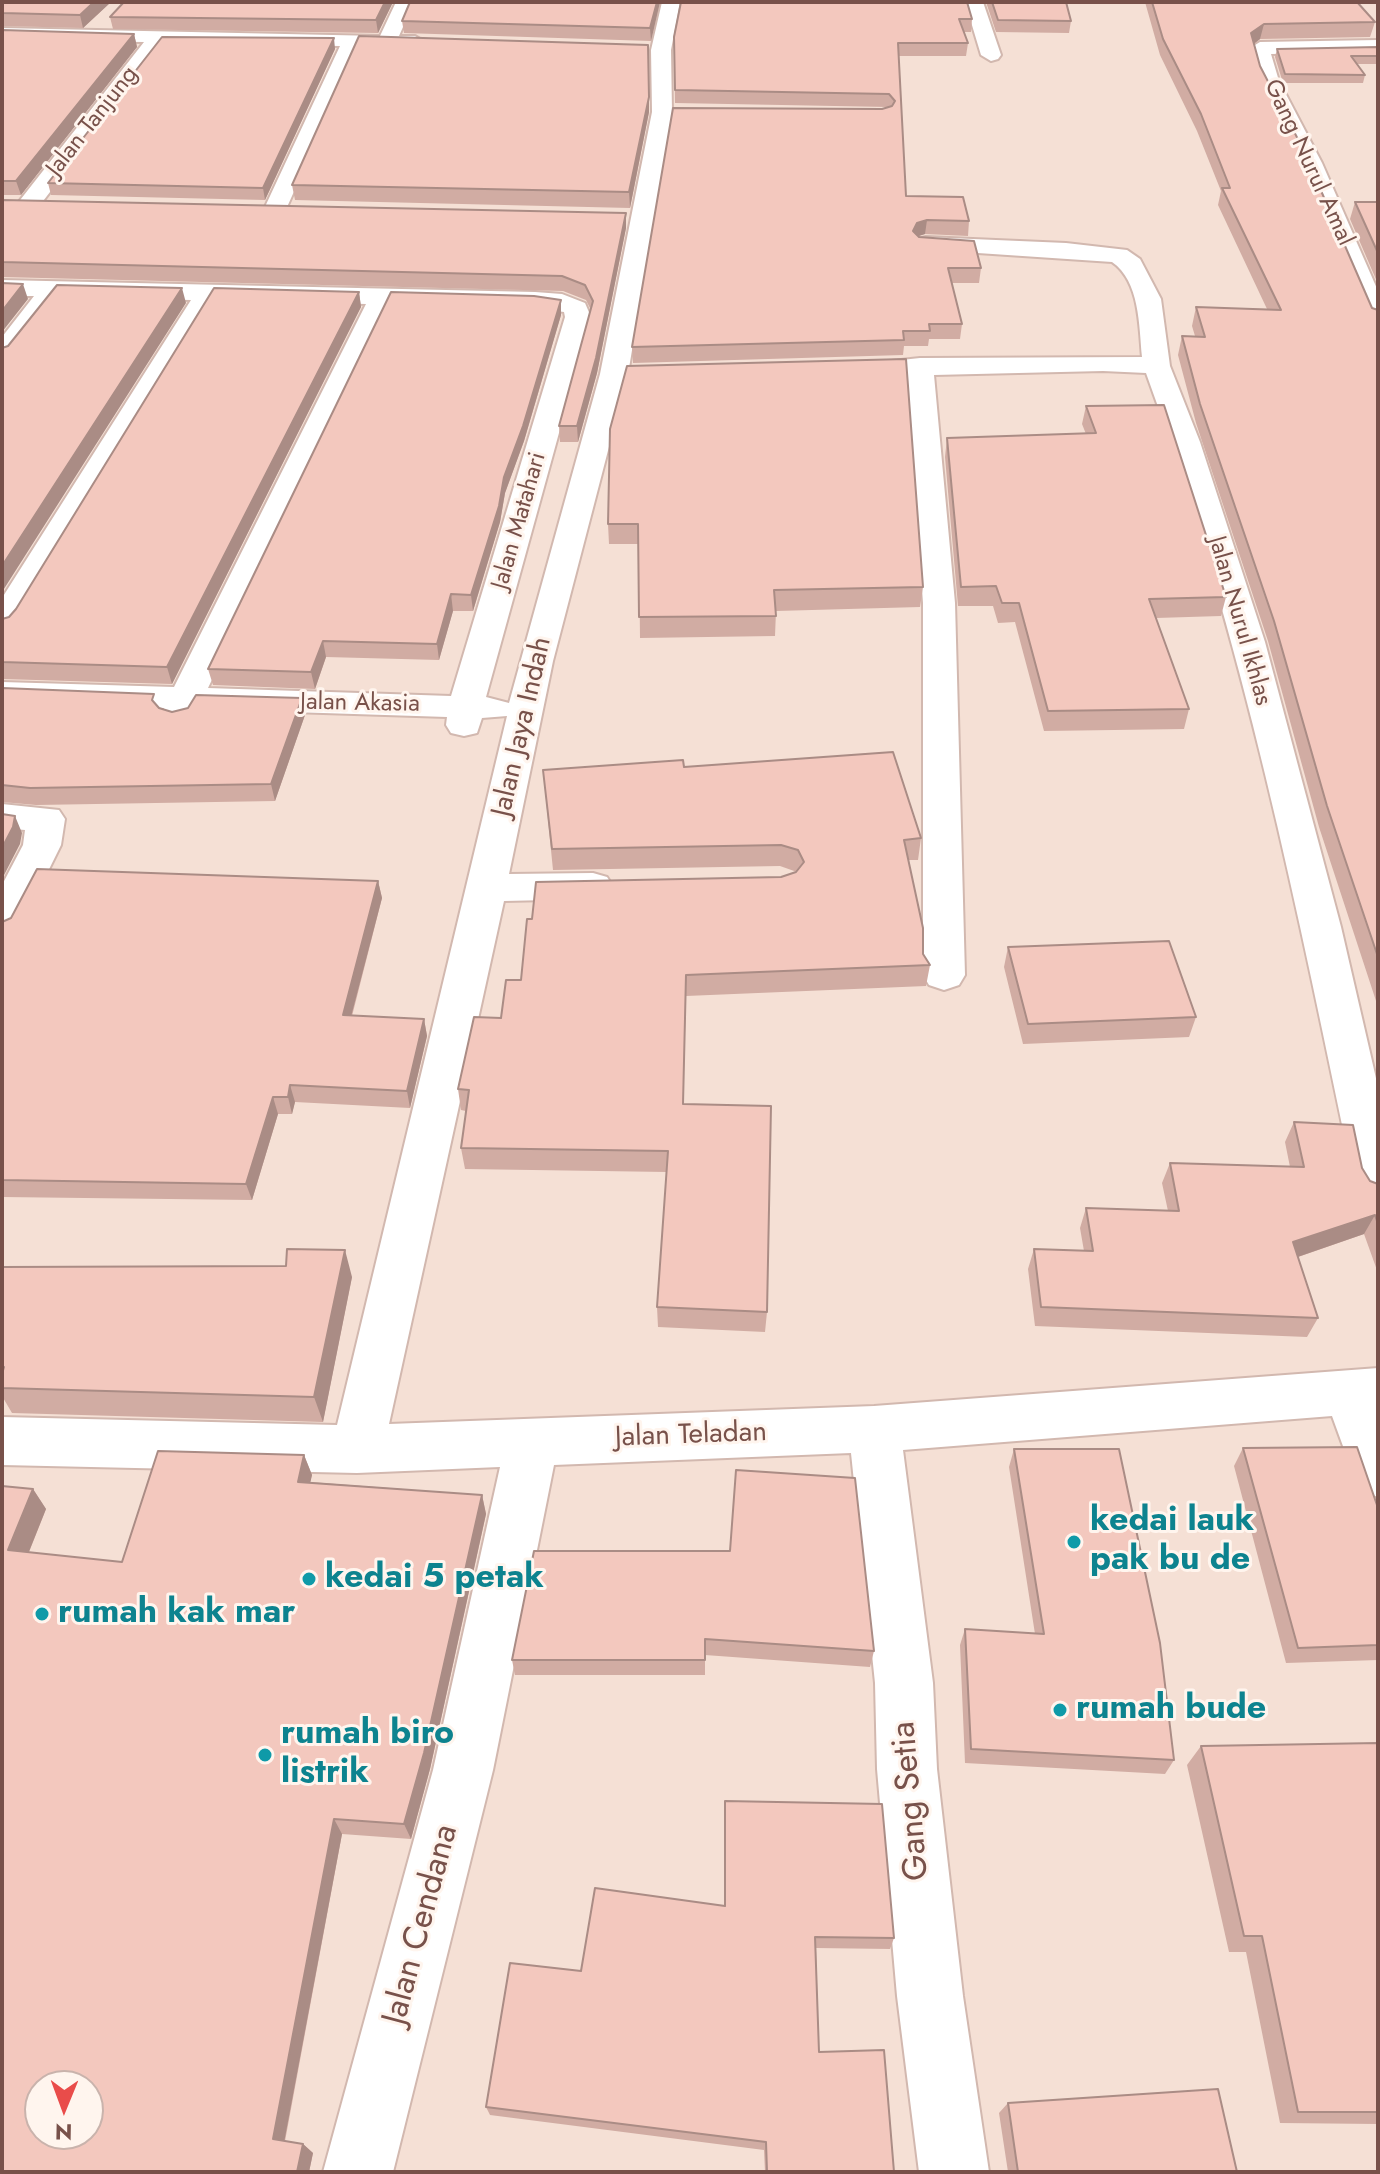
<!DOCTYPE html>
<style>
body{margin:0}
#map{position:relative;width:1380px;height:2174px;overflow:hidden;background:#fdf0e7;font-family:Jost,sans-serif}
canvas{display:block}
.frame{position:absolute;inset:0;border:4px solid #78514a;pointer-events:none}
.north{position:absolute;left:24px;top:2070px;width:80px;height:80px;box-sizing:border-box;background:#fff5ee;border:2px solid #c9b3ac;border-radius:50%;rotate:181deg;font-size:22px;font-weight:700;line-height:32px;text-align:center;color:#78514a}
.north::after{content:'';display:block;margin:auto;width:28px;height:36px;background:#e94c4a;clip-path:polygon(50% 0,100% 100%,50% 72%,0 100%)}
</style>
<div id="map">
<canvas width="1380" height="2174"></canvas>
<div class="frame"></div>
<div class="north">N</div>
</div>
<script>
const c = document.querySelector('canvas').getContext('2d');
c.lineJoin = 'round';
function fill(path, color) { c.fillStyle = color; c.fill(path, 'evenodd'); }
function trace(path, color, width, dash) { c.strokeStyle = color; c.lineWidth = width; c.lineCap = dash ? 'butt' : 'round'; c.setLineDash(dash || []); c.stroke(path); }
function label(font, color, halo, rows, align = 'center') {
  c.font = font + ' Jost,sans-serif'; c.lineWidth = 6; c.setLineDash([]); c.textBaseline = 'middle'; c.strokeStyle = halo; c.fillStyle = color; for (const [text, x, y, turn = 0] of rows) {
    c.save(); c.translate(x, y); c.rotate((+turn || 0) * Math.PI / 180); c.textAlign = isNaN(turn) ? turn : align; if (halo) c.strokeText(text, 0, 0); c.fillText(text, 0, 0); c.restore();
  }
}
const residential = new Path2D(`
 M2 2H1378V2172H2ZM40 2086H88V2134H40Z`);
const minor = new Path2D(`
 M396 2H414L399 36H415L425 42 415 48 359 47 283 216H267L263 211 340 46 164 43 37 209H21L17 204 144 42 2 40V28L380 36Z
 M662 2H680L671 50 672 112 628 374 553 661 509 874 593 873 607 877 613 886 607 895 593 899 504 901 389 1424 874 1406 1378 1368V1497L1359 1490 1332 1416 903 1450 933 1683 937 1769 963 1996 989 2172H919L897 1996 877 1769 875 1683 851 1453 554 1465 493 1770 393 2172H323L433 1770 500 1467 357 1473 2 1465V1417L337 1425 507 716 482 718 477 733 464 736 451 733 446 725 447 717 199 709 190 723 178 726 166 723 160 715 164 708 2 702V682L174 687 366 304 216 300 19 624 14 631 2 634V598L191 300 60 297 11 360 2 362V337L34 296H2V280L535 292 562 294 585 303 591 317 486 697 509 703 600 374 652 112 651 50ZM391 304 535 308 564 312 565 317 451 696 208 688Z
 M965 2H983L1001 55 998 59 991 61 981 55Z
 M1378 40V52L1271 54 1279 81 1322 163 1378 291V328L1369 325 1365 320 1300 163 1259 81 1250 48 1260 42Z
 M926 237 1066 243 1127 250 1140 259 1161 299 1170 366 1200 442 1265 642 1341 927 1378 1087V1205L1362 1200 1355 1187C1298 913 1243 636 1146 373L1103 371 934 375 955 603 965 975 959 985 944 990 929 985 923 975V603L907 376 882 374 879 368 882 362 920 358 1142 357C1139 326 1140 281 1112 262L918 249 914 244 918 239Z
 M2 804 59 810 65 819 61 845 22 924 16 934 2 938V885L23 845 25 830 2 828Z`);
const wall = new Path2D(`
 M2 2H111L83 28 2 26Z
 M124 2H393L378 33 113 29 110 17Z
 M660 2 651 41 404 33 402 21Z
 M681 2 972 19 971 32H964L968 43 966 56H899L906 196 969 221 968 236 925 234 918 236 981 268 979 283H952L962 324 960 339H929L928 346H904L903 355 633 363 632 347 882 109 888 107 675 103 674 37Z
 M986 2H1066L1071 21 1069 33 996 32Z
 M1145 2H1357L1375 22 1370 37 1260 39 1254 44 1260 66 1372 308 1378 310V1007L1319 827 1268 641 1196 423 1178 355 1182 336H1195L1192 326 1196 307 1267 309 1218 205 1221 191 1197 131 1160 55Z
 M2 30 134 34 137 47 21 195H2Z
 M648 45 649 112 630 208 295 200 292 185Z
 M1378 47V64H1357L1365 75 1363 83H1283L1275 57 1277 49Z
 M335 49 265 200 51 195 48 183Z
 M2 200 626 228 597 373 578 442H560L559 426 591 310 586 300 563 291 2 277Z
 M1355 202H1378V284L1350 219Z
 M359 292 361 307 172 684 2 679V619L9 617Z
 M561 300V315L524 441 505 493 500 522 473 611H453L439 660 326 657 315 689 213 685 208 669Z
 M1086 406 1226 597 1221 616 1156 618 1189 709 1184 729 1044 731 1015 622 998 623 993 606H958L945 457 947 438 1086 434 1082 424Z
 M610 429 923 587 920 607 776 611 775 636 640 638 639 544H609L608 524Z
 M2 688 158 707 172 712 302 698 305 715 275 801 36 805 2 802Z
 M684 767 921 838 918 860H908L923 954 930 965 926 986 686 996 683 1104 767 1312 765 1332 658 1327 657 1307 667 1172 465 1169 461 1148 466 1111 461 1110 458 1089 501 1018 521 980 532 919 781 877 797 872 780 866 553 870 543 770Z
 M378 881 382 898 352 1016 424 1019 427 1036 410 1108 295 1102 292 1114H278L252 1200 2 1197V922Z
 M1008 947 1196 1017 1189 1037 1023 1044 1004 967Z
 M1294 1122 1362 1168 1370 1181 1378 1184V1273L1364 1234 1298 1257 1318 1318 1307 1337 1035 1326 1028 1269 1034 1249 1084 1251 1080 1228 1086 1208 1168 1211 1162 1183 1170 1163 1290 1167 1285 1142Z
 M2 1267 352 1277 323 1422 12 1413 2 1396Z
 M1243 1448 1378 1508V1660L1286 1663 1234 1466Z
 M1014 1449 1174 1760 1165 1774 965 1763 960 1645 965 1629 1035 1634 1009 1467Z
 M304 1455 312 1475 310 1482 482 1495 486 1514 430 1769 411 1839 342 1834 285 2141 303 2144 313 2153 309 2172H2V1486L33 1489 46 1509 29 1552 122 1562Z
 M534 1551 874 1651 870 1667 705 1655V1675H515L512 1660Z
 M1378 1743V2124L1280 2123 1246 1952H1229L1187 1765 1201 1746Z
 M725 1801 894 1938 890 1949 816 1948 819 2052 894 2172H765L764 2150 490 2115 486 2107 581 1971 724 1906Z
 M1008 2103 1237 2172H1008L999 2113Z`);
const shadedWall = new Path2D(`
 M94 2H111L83 28 80 15Z
 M385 2H393L378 33 376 20Z
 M657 2H660L651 41 650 28Z
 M1264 24 1260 39 1247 49 1251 33Z
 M134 34 137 47 21 195 16 181Z
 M334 38 335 49 265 200 263 188Z
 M649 97V112L630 208 629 192Z
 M626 213V228L597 373 578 442 577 426Z
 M927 220 925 234 916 237 913 231 917 223Z
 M23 284 28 299 2 332V311Z
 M182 288 186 303 2 592V566Z
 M359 292 361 307 172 684 167 667Z
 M561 300V315L524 441 505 493 500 522 473 611 471 595 504 477Z
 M451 594 453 611 439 660 437 644Z
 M323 641 326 657 315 689 311 672Z
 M302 698 305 715 275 801 271 784Z
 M15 816 22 833 20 844 2 879V848Z
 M378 881 382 898 347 1032 343 1015Z
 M424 1019 427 1036 410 1108 407 1091Z
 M290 1085 295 1102 292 1114 288 1097Z
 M273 1097 278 1114 252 1200 246 1184Z
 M1375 1215 1364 1234 1283 1262 1293 1242Z
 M345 1250 352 1277 323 1422 314 1397Z
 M304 1455 312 1475 306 1502 298 1482Z
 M33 1489 46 1509 22 1569 8 1550Z
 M482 1495 486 1514 430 1769 411 1839 404 1824Z
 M334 1819 342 1834 283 2148 273 2139Z
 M303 2144 313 2153 309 2172H297Z`);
const building = new Path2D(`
 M2 2H94L80 15 2 13Z
 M124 2H385L376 20 110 17Z
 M410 2H657L650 28 402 21Z
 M681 2H967L972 19H959L968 43H898L906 196 963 197 969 221 927 220 917 223 913 231 919 237 974 241 981 268H948L962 324H929L930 331H903L904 340 632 347 673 108 882 109 892 106 895 101 889 94 675 90 674 37Z
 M992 2H1066L1071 21 998 20Z
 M1152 2H1357L1375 22 1264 24 1251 33 1260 66 1302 147 1372 308 1378 310V957L1327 806 1274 621 1200 404 1182 336 1205 337 1196 307 1281 310 1222 188H1230L1201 114 1163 39Z
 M2 30 134 34 16 181H2Z
 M359 36 648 45 649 97 629 192 292 185Z
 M162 37 334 38 263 188 48 183Z
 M1378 47V56H1351L1365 75 1285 74 1277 49Z
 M2 200 626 213 596 358 577 426H559L593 301 585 285 562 276 2 262Z
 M1355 202H1378V253Z
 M2 283 23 284 2 311Z
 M57 285 182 288 2 566V348L8 346Z
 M214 288 359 292 167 667 2 662V619L9 617 16 609Z
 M391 292 534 296 561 300 523 426 504 477 499 506 471 595 451 594 437 644 323 641 311 672 208 669Z
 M906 359 923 587 774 590 776 616 639 617 638 524H608L610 429 627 366Z
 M1164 405 1226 597 1149 599 1189 709 1048 711 1019 603H1002L996 586 961 587 947 438 1096 433 1086 406Z
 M2 688 154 694 152 700 159 708 172 712 188 708 196 695 302 698 271 784 30 788 2 785Z
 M893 752 921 838 904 840 923 928V954L930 965 686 975 683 1104 771 1106 767 1312 657 1307 668 1151 461 1148 469 1090 458 1089 474 1017 501 1018 506 980H521L527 919H532L536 882 781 877 796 872 804 862 798 850 781 845 552 849 543 770 683 760 684 767Z
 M2 814 15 816 13 827 2 848Z
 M37 869 378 881 343 1015 424 1019 407 1091 290 1085 288 1097H273L246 1184 2 1180V922L11 918Z
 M1169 941 1196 1017 1028 1024 1008 947Z
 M1294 1122 1353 1125 1362 1168 1370 1181 1378 1184V1224L1375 1215 1293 1242 1318 1318 1041 1307 1034 1249 1093 1251 1086 1208 1179 1211 1170 1163 1304 1167Z
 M287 1249 345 1250 314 1397 2 1388V1374L4 1367H2V1267L286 1266Z
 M1357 1447 1378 1508V1645L1298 1648 1243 1448Z
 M1014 1449H1119L1160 1643 1174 1760 971 1749 965 1629 1044 1634Z
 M158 1451 304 1455 298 1482 482 1495 424 1753 404 1824 334 1819 273 2139 303 2144 297 2172H2V1486L33 1489 8 1550 122 1562ZM40 2086H88V2134H40Z
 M736 1470 855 1478 874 1651 705 1639V1660H512L534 1551H730Z
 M1378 1743V2112H1298L1262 1936H1244L1201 1746Z
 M725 1801 882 1804 894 1938 815 1937 819 2052 884 2050 894 2172H767L766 2142 486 2107 510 1963 581 1971 595 1888 725 1906Z
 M1218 2089 1237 2172H1018L1008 2103Z`);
const markers = [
 [1074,1542,8,"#0f9aa8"],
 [309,1579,8,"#0f9aa8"],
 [42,1614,8,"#0f9aa8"],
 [1060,1710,8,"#0f9aa8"],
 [265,1755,8,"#0f9aa8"]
];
const farStreetnames = [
 ["Jalan Tanjung",93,122,-52],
 ["Gang Nurul Amal",1308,163,65],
 ["Jalan Matahari",520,521,-74],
 ["Jalan Nurul Ikhlas",1239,621,74],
 ["Jalan Akasia",360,704,1]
];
const streetNames = [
 ["Jalan Jaya Indah",523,727,-77],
 ["Jalan Teladan",691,1436,-2]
];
const nearCulturenames = [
 ["kedai lauk",1090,1522],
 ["pak bu de",1090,1561],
 ["kedai 5 petak",325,1579],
 ["rumah kak mar",58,1614],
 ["rumah bude",1076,1710],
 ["rumah biro",281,1735],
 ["listrik",281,1774]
];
const nearStreetnames = [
 ["Gang Setia",912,1801,-95],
 ["Jalan Cendana",422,1925,-75]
];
fill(residential, '#f5e0d5');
trace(minor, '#d2b8af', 4);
fill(minor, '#fff');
fill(wall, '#d1aca3');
fill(shadedWall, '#aa8c85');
fill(building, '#f3c8be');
trace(building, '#aa8c85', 2);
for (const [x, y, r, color] of markers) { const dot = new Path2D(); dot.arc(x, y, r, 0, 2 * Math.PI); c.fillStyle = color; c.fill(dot); trace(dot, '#fff5ee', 3); }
label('24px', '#78514a', '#fff5ee', farStreetnames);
label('28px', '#78514a', '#fff5ee', streetNames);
label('bold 34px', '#0d838f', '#fff5ee', nearCulturenames, 'left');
label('34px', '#78514a', '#fff5ee', nearStreetnames);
</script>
